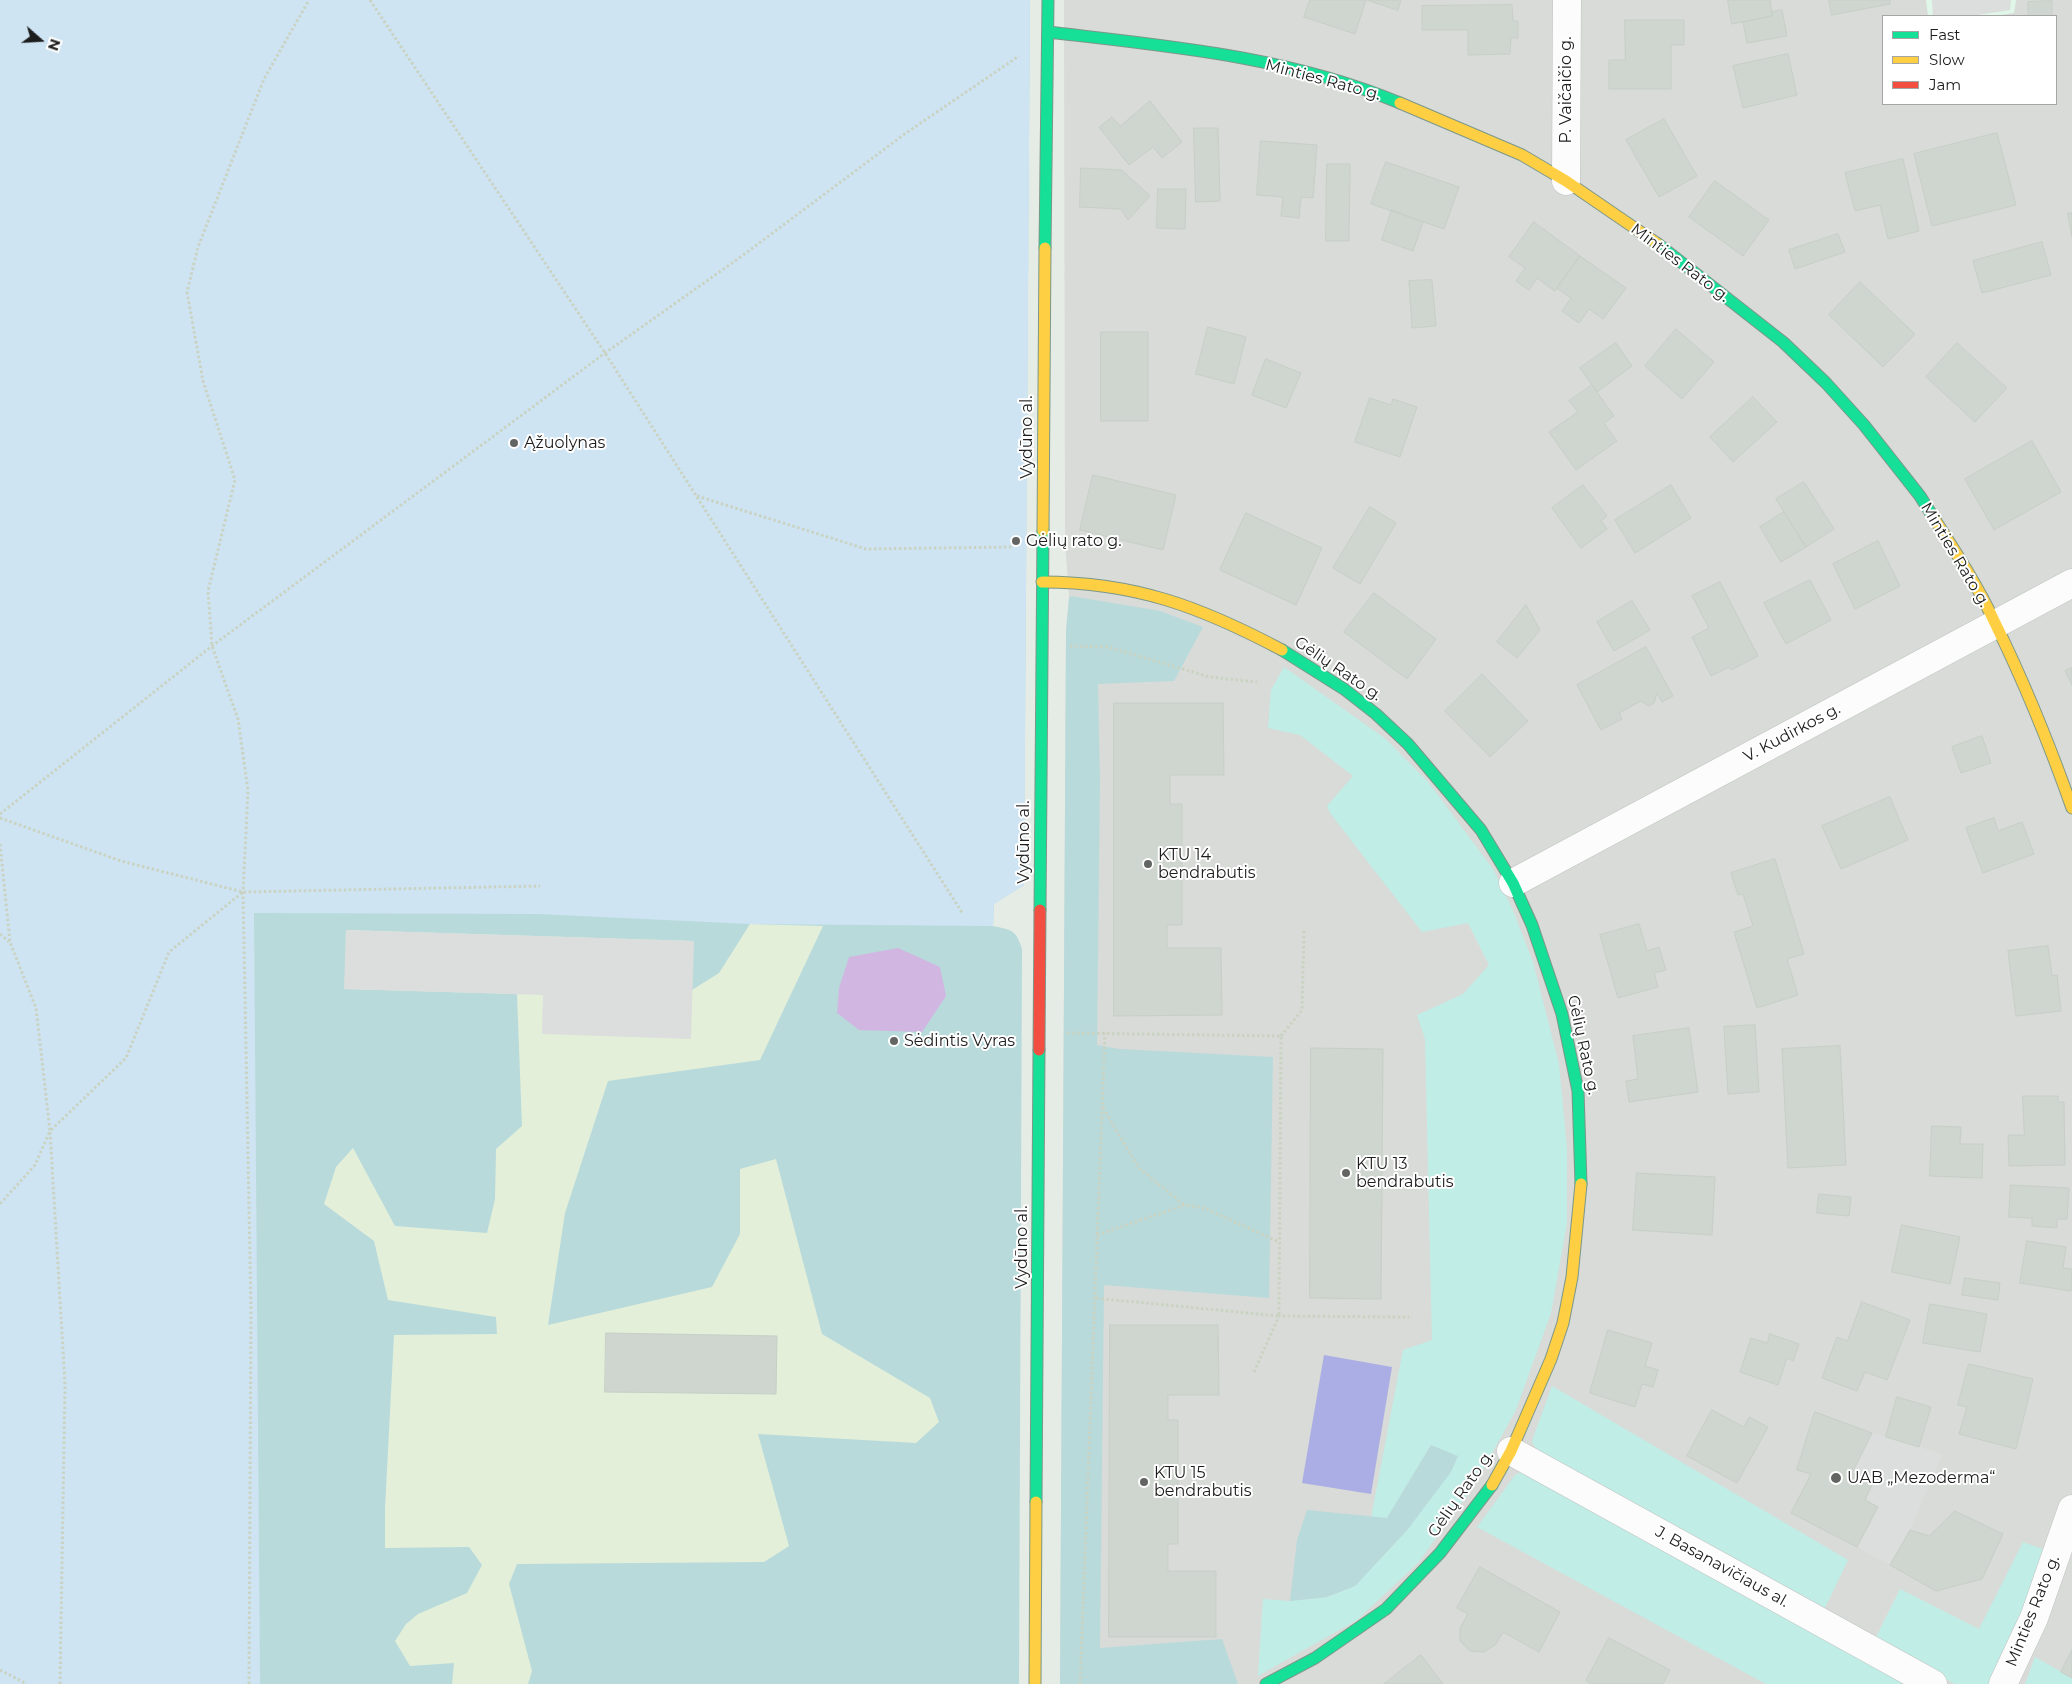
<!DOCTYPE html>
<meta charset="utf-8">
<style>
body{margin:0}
#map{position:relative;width:2072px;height:1684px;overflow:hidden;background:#e5ece6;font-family:Montserrat,sans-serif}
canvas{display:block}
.legend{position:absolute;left:1882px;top:15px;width:175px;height:90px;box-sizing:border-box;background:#fff;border:1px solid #a5a5a5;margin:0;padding:6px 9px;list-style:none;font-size:15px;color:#1d1d1d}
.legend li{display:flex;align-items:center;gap:10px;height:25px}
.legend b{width:25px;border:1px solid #a5a5a5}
.north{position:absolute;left:15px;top:15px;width:50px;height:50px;-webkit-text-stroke:4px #fff;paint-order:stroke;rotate:109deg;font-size:14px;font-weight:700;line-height:20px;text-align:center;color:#1d1d1d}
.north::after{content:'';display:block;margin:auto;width:18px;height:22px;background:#1d1d1d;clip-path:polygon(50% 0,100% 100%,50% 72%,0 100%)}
</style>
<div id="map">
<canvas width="2072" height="1684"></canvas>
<ul class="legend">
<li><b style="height:6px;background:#16e098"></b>Fast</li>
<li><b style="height:6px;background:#ffcf43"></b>Slow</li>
<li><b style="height:6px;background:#f24e42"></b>Jam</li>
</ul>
<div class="north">N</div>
</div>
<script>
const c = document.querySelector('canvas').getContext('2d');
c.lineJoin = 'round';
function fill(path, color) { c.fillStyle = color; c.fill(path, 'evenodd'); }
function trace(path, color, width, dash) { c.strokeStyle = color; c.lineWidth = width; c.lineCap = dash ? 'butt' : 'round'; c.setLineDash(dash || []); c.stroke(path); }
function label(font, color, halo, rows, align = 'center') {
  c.font = font + ' Montserrat,sans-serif'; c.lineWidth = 4; c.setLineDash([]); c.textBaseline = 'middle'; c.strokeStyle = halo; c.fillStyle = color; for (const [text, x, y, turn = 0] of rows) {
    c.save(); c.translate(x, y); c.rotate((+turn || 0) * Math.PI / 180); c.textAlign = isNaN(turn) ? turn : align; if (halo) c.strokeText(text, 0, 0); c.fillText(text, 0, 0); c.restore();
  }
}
const residential = new Path2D(`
 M1064 0H2072V1684H1060L1066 631 1069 598 1065 540ZM1883 16H2056V104H1883Z`);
const commercial = new Path2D(`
 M253 913 993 926 984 1684H260Z`);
const education = new Path2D(`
 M1926 0H2016L2014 13 1994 16H1928Z`);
const grass = new Path2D(`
 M1284 667 1386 739 1429 783 1493 869 1512 908 1533 962 1559 1064 1567 1149V1223L1551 1313 1516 1410 1475 1484 1418 1563 1357 1620 1258 1676 1263 1599 1290 1601 1327 1597 1355 1586 1408 1529 1450 1472 1431 1445 1387 1518H1371L1403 1350 1432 1340 1425 1039 1417 1015 1463 994 1489 965 1468 923 1422 932 1330 813 1327 806 1353 776 1300 735 1268 728 1271 690Z
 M1552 1386 1848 1560 1824 1610 1537 1451 1532 1442 1534 1435Z
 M1523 1471 1909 1684H1766L1477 1527 1515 1475Z
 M2023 1542 2045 1550 2023 1617 1993 1684H1955L1875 1639 1900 1589 1979 1629Z
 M2035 1657 2072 1678V1684H2025Z`);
const forest = new Path2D(`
 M0 0H1030L1024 885 994 904 993 926C1011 930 1016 929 1022 949L1019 1684H528L532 1671 509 1584 517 1564 764 1562 789 1546 758 1434 916 1443 939 1422 930 1398 822 1334 776 1159 740 1169V1234L712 1287 548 1325 565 1213 608 1081 760 1060 823 926 750 924 719 973 692 990 693 941 346 930 345 989 517 994 522 1126 496 1149 495 1199 487 1233 395 1226 353 1148 336 1167 324 1204 374 1241 388 1300 496 1317 497 1334 394 1335 385 1508V1548L469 1547 482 1565 467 1593 418 1614 406 1624 395 1641 410 1666 454 1663 452 1684H0Z
 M1071 596 1160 611 1203 627 1174 681 1098 684 1100 780 1097 1045 1119 1049 1273 1057 1269 1298 1104 1285 1100 1648 1222 1639 1238 1684H1060L1066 631 1069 598Z
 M1431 1445 1458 1456 1451 1472 1408 1529 1355 1586 1327 1597 1290 1601 1297 1540 1307 1510 1387 1518Z`);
const park = new Path2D(`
 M0 0H1030L1024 885 994 904 993 926 750 924 538 914 254 913 260 1684H0Z`);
const pitch = new Path2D(`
 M1324 1355 1392 1367 1371 1494 1302 1483Z`);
const parking = new Path2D(`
 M1932 0H2011L2010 10 1971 16H1933Z
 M346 930 694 941 691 1039 542 1034 543 995 344 989Z
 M1872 1433 1943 1454 1910 1530 1890 1565 1857 1547 1878 1507 1865 1500 1873 1483 1852 1473Z`);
const water = new Path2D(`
 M898 948 940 967 946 996 922 1032 859 1030 837 1013 839 988 849 957Z`);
const building = new Path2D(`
 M1310 0H1366L1355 34 1304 17Z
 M1367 0H1401L1398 10Z
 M1728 0H1770L1772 16 1732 24Z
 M1829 0H1890V4L1832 15Z
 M2052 1V16H2028V2Z
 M1512 5 1513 21H1518V38H1511L1510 54 1468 55V30H1422V6Z
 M1782 10 1787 36 1747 43 1743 22 1772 16V12Z
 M1625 20H1684V45H1671V89H1609V60H1625Z
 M1788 54 1797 95 1743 108 1733 66Z
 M1150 101 1182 142 1162 158 1153 147 1129 165 1099 127 1112 117 1120 126Z
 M1664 119 1697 176 1659 197 1626 140Z
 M1194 128H1218L1220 201 1196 202Z
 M1997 133 2016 205 1932 226 1914 154Z
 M1261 141 1317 145 1313 198 1301 197 1299 218 1281 216 1283 197 1257 195Z
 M1903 159 1919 231 1888 239 1880 205 1855 211 1845 173Z
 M1386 162 1459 187 1444 229 1371 204Z
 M1327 164H1350L1349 241H1326Z
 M1081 168 1122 170 1150 196 1128 220 1121 209 1080 207Z
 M1715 181 1769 220 1743 256 1689 217Z
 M1158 189H1186L1185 229 1157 228Z
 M1392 210 1423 222 1413 251 1382 240Z
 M2068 213H2072V237Z
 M1534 222 1580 256 1555 291 1537 278 1529 290 1516 281 1525 268 1509 257Z
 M1838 234 1845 252 1795 269 1789 250Z
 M2042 242 2051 275 1982 293 1973 261Z
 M1580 256 1626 288 1603 319 1589 309 1579 323 1562 311 1571 298 1557 288Z
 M1432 280 1436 326 1412 328 1409 281Z
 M1860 282 1915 334 1883 367 1829 315Z
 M1208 327 1246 337 1234 384 1196 374Z
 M1676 329 1714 362 1682 399 1645 366Z
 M1101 332H1148V421H1101Z
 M1616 343 1632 366 1597 392 1580 368Z
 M1957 343 2007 388 1975 422 1926 377Z
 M1266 359 1301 373 1286 408 1252 395Z
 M1592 385 1614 416 1604 423 1617 441 1576 470 1549 432 1578 412 1569 401Z
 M1753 397 1777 422 1733 462 1710 437Z
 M1370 398 1391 405 1393 399 1417 407 1400 457 1355 442Z
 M2032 441 2061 492 1994 530 1965 479Z
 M1093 475 1176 495 1163 550 1080 530Z
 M1804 482 1834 529 1806 547 1776 499Z
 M1583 485 1607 516 1601 521 1607 529 1581 548 1552 508Z
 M1671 485 1691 518 1635 553 1615 520Z
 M1370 507 1396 523 1360 584 1333 568Z
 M1784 512 1806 547 1781 562 1760 527Z
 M1246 513 1322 548 1296 605 1220 570Z
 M1878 541 1900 586 1855 609 1833 564Z
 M1810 580 1831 620 1786 644 1764 603Z
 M1720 582 1758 656 1731 670 1729 667 1711 676 1692 637 1709 628 1692 596Z
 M1374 593 1436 639 1407 679 1344 632Z
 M1632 601 1650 630 1614 651 1597 622Z
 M1526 605 1540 630 1517 658 1497 642Z
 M1646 647 1673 696 1662 702 1657 693 1654 703 1649 706 1641 701 1619 713 1622 719 1601 730 1577 685Z
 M2072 668V685L2065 671Z
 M1482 674 1528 721 1490 757 1445 711Z
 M1114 703H1223L1224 775H1170V804H1182V925H1167V948H1221L1222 1015 1114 1016Z
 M1982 736 1991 763 1961 773 1952 747Z
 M1890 797 1908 840 1841 869 1822 826Z
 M1994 818 1998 831 2022 822 2034 854 1983 873 1966 828Z
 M1775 859 1804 954 1787 959 1798 995 1757 1008 1734 932 1753 926 1743 894 1738 895 1731 873Z
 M1639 924 1647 951 1659 947 1666 970 1654 973 1658 987 1618 998 1600 935Z
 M2048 946 2052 976 2057 975 2061 1011 2016 1016 2008 951Z
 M1755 1025 1759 1092 1728 1094 1724 1027Z
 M1689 1028 1698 1092 1629 1102 1626 1081 1638 1079 1633 1036Z
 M1840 1046 1846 1165 1788 1168 1782 1049Z
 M1311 1048 1383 1049 1381 1299 1310 1298Z
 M2023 1096H2058V1102H2064L2065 1165 2009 1166 2008 1135H2024Z
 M1932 1126 1961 1127 1960 1144H1983L1982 1178 1930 1176Z
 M1637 1173 1715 1177 1712 1235 1633 1230Z
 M2011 1185 2069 1188 2067 1219H2057V1228L2032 1226V1218L2009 1217Z
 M1819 1194 1851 1197 1849 1216 1817 1213Z
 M1902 1225 1960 1237 1950 1284 1892 1272Z
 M2027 1241 2066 1247 2063 1268 2072 1269 2071 1291 2020 1283Z
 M1965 1278 2000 1283 1998 1300 1962 1295Z
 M1862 1302 1910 1320 1887 1380 1865 1372 1857 1391 1822 1378 1837 1337 1847 1341Z
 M1930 1304 1987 1314 1980 1352 1923 1343Z
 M1110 1325H1218L1219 1395H1168V1420H1178V1544H1168V1571H1216V1637H1109Z
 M1608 1330 1652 1343 1645 1366 1658 1370 1653 1387 1642 1384 1635 1407 1590 1393Z
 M606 1333 777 1336 776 1394 605 1392Z
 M1770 1334 1799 1344 1793 1361 1787 1358 1778 1385 1740 1372 1751 1338 1767 1343Z
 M1969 1364 2033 1379 2016 1449 1959 1434 1967 1407 1958 1405Z
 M1897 1397 1931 1407 1919 1447 1886 1437Z
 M1712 1410 1744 1427 1749 1417 1768 1427 1737 1483 1687 1456Z
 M1815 1412 1872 1433 1852 1473 1873 1483 1865 1500 1878 1507 1857 1547 1791 1513 1811 1474 1797 1470Z
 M1955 1511 2003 1534 1982 1579 1936 1591 1890 1565 1910 1530 1929 1536Z
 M1480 1567 1560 1612 1539 1652 1503 1632 1496 1644 1484 1652 1470 1651 1460 1641V1628L1468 1614 1457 1608Z
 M1609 1638 1670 1670 1663 1684H1591L1586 1681Z
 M2072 1650V1678L2061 1672Z
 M1421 1655 1443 1684H1384Z`);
const path = new Path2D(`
 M370 0 605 353 963 914
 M697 496 866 549 1013 547
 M1070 646 1108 647 1210 677 1257 682
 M0 814 212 646 605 353 742 256 906 133 1019 56
 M0 818 121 861 243 892 540 886
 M0 844 10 942 36 1008 50 1131 35 1165 0 1204
 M0 934 9 942
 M1067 1033 1281 1036 1279 1316 1094 1298
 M1281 1036 1302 1010 1304 930
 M1103 1108 1139 1168 1184 1205
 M1097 1235 1185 1205 1204 1208 1279 1242
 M1254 1372 1279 1316 1409 1317
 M0 1670 27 1684
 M60 1684 65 1384 50 1131 126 1058 169 952 243 892
 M249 1684 251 1310 243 892 248 791 238 719 212 646 208 591 235 480 203 381 187 292 198 247 264 79 309 0
 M1080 1684 1105 1033`);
const street = new Path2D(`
 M1566 181 1567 0
 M1513 883 2072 583
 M1511 1451 1933 1684
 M2003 1684 2034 1618 2072 1509`);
const fast = new Path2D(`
 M1048 32C1167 46 1288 56 1400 103
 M1658 244 1783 342 1826 383 1864 425 1920 496 1935 520
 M1045 248 1048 0
 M1282 650 1344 689 1376 714 1408 744 1481 830 1513 883 1532 925 1562 1014 1578 1091 1581 1184
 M1040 910 1043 531
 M1036 1502 1039 1050
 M1266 1684 1315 1658 1386 1609 1440 1553 1492 1485`);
const slow = new Path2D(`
 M1400 103 1522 155 1566 181 1658 244
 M1935 520C1957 554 1979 588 1996 625 2025 684 2050 746 2072 808
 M1043 531 1045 248
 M1042 582C1135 582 1201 607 1282 650
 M1492 1485 1511 1451 1551 1359 1563 1323 1572 1277 1581 1184
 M1035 1684 1036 1502`);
const jam = new Path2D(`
 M1039 1050 1040 910`);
const markers = [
 [514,443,5,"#636563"],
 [1016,541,5,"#636563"],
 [1148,864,5,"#636563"],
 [894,1041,5,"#636563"],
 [1346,1173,5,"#636563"],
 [1836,1478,6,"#636563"],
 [1144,1482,5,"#636563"]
];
const streetNames = [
 ["Minties Rato g.",1323,80,15],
 ["P. Vaičaičio g.",1566,90,-90],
 ["Minties Rato g.",1680,263,37],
 ["Vydūno al.",1027,437,-90],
 ["Minties Rato g.",1955,555,59],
 ["Gėlių Rato g.",1338,669,34],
 ["V. Kudirkos g.",1792,733,-28],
 ["Vydūno al.",1024,842,-90],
 ["Gėlių Rato g.",1583,1045,78],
 ["Vydūno al.",1022,1247,-90],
 ["Gėlių Rato g.",1461,1494,-55],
 ["J. Basanavičiaus al.",1722,1567,29],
 ["Minties Rato g.",2033,1611,-68]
];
const poiNames = [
 ["Ąžuolynas",524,443],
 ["Gėlių rato g.",1026,541],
 ["KTU 14",1158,855],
 ["bendrabutis",1158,873],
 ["Sėdintis Vyras",904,1041],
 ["KTU 13",1356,1164],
 ["bendrabutis",1356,1182],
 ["KTU 15",1154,1473],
 ["bendrabutis",1154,1491],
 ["UAB „Mezoderma“",1847,1478]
];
fill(residential, '#d8dbd7');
fill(commercial, '#e4efda');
fill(education, '#e0f6e8');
fill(grass, '#c1ede7');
fill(forest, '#b8dadb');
fill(park, '#cee4f3');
fill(pitch, '#abade5');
fill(parking, '#dbdedc');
fill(water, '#d1b6e2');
fill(building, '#cfd5cf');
trace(building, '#c7cfc7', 1);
trace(street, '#c1c4c2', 29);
trace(fast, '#7c9789', 13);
trace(slow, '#7c9789', 13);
trace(jam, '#7c9789', 13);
trace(path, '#cad3c2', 3, [2.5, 2.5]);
trace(street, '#fbfcfb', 28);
trace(fast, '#16e098', 11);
trace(slow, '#ffcf43', 11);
trace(jam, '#f24e42', 11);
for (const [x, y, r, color] of markers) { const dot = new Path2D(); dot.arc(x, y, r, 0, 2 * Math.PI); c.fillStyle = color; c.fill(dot); trace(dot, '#fff', 2); }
label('16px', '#1d1d1d', '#fff', streetNames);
label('16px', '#1d1d1d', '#fff', poiNames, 'left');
</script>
